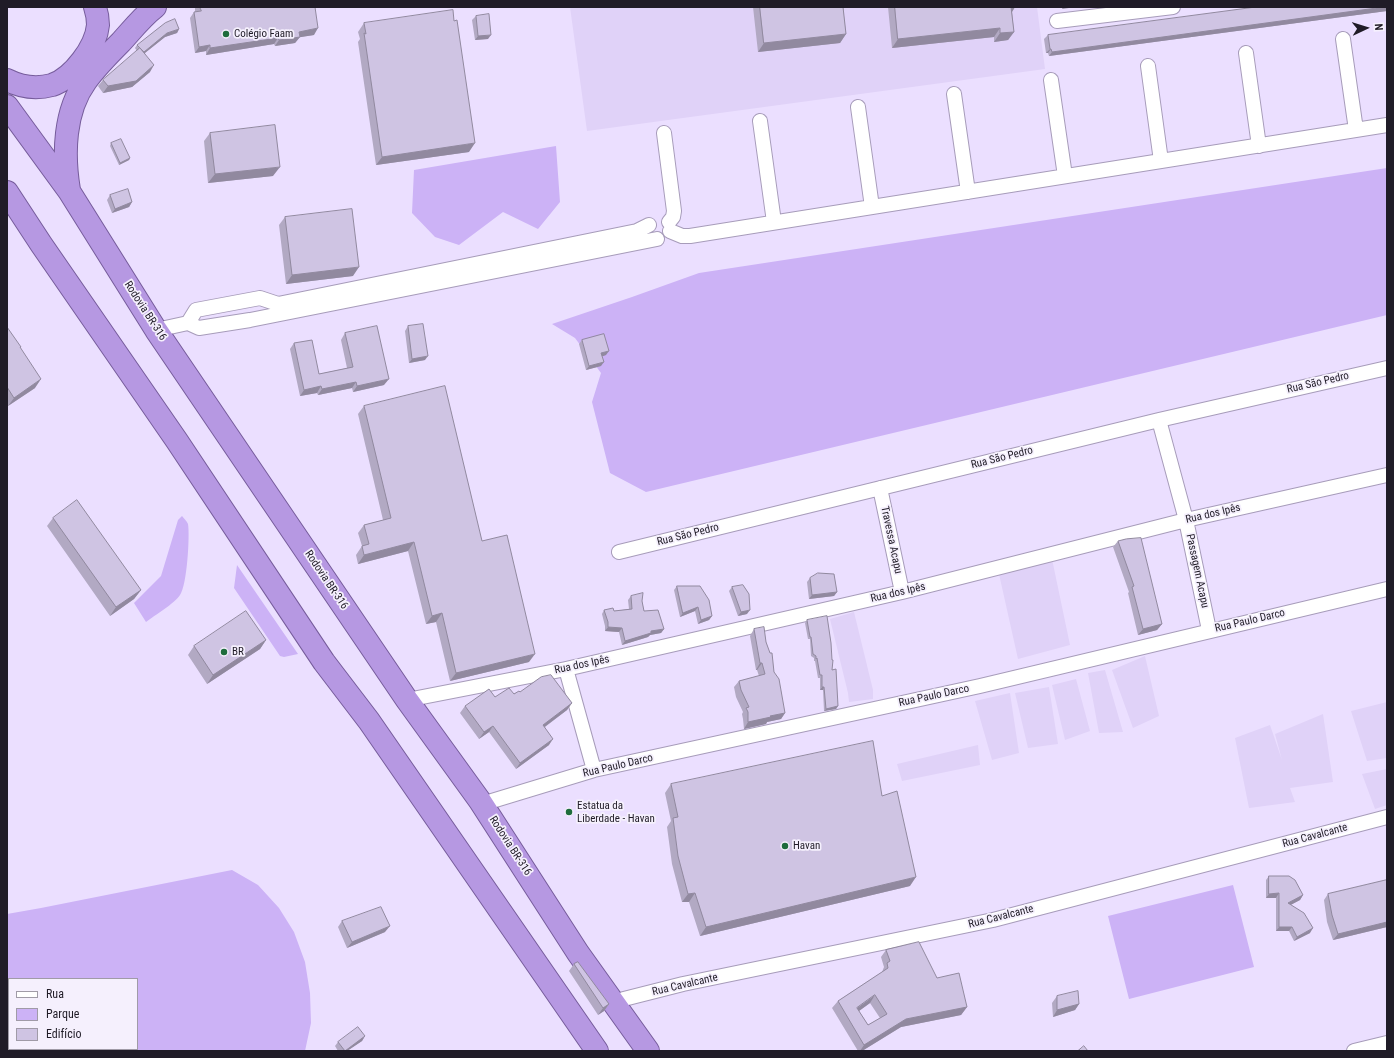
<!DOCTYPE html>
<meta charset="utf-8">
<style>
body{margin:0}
#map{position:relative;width:1394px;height:1058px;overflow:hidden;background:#ebdfff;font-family:"Roboto Condensed",sans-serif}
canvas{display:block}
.frame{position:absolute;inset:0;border:8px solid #201c27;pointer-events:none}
.legend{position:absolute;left:8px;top:978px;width:130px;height:72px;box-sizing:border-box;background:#f5f0fd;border:1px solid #a09ba7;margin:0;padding:5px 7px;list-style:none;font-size:12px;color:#201c27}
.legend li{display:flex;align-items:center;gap:8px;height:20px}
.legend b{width:20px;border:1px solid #a09ba7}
.north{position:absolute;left:1346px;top:8px;width:40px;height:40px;-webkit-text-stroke:3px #f5f0fd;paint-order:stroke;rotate:86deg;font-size:11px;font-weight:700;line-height:16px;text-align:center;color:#201c27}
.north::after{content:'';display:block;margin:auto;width:14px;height:18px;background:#201c27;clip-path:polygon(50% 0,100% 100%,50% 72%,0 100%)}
</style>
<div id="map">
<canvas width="1394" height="1058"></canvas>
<div class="frame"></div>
<ul class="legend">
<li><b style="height:5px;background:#fff"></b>Rua</li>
<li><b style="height:11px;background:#ccb2f6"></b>Parque</li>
<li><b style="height:11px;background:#cfc4e3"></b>Edifício</li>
</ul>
<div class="north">N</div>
</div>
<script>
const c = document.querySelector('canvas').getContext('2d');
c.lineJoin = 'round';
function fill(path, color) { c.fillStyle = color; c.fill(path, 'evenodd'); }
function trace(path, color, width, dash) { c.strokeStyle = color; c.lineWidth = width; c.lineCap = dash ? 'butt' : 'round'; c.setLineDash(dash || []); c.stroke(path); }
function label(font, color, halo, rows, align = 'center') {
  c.font = font + ' "Roboto Condensed",sans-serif'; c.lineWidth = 3.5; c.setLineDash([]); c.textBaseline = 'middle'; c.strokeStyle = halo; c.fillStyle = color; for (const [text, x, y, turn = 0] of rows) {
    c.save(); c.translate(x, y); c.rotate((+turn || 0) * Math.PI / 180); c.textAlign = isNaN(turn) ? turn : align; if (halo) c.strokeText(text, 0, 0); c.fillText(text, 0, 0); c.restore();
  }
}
const built = new Path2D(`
 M570 7H1037L1045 69 587 131Z
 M1052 559 1070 645 1018 659 999 574Z
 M854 612 873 690V699L849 702 848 693 830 619Z
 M1145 656 1159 716 1133 728 1112 670Z
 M1105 670 1123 732 1099 733 1088 673Z
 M1076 679 1090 731 1065 740 1052 685Z
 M1049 687 1058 744 1028 748 1015 693Z
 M1010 693 1019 753 992 760 975 701Z
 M1387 702V758L1367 761 1351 711Z
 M1323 714 1333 782 1290 788 1295 802 1249 808 1235 738 1270 725 1282 760 1275 734Z
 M978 745 980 765 902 781 897 764Z
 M1387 769V805L1375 809 1362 774Z`);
const green = new Path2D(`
 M556 146 560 202 538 229 503 212 459 245 435 237 412 213 414 170Z
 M1387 168V315L646 492 610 473 592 402 601 373 575 338 552 324 632 297 699 273Z
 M182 516C184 519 187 521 188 524 190 535 187 586 180 595 174 604 155 615 146 622L134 603 161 576 178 520Z
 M237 565 298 654 284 657 280 656 234 588Z
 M232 870 258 885 279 908 294 932 305 962 310 993 311 1023 305 1051H7V914L41 908ZM9 979H137V1049H9Z
 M1233 885 1254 967 1129 999 1108 916Z`);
const minor = new Path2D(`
 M1057 21 1173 7
 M1343 39 1356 130
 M1246 53 1259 146
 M1148 66 1161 161
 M1051 80 1065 176
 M954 94 968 192
 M858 107 872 207
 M760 121 774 222
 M664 133 674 211 673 217 669 222
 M670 231 682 236H690L1387 125
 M188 323 196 310 260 298 278 304 637 231 649 225
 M156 330 188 323 199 328 250 320 657 239
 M1159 420 1186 520 1209 630
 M880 488 902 592
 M619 552 1159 420 1387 368
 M566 669 594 770
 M407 700 566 669 902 592 1186 520 1387 475
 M482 804 594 770 980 686 1387 589
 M612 1002 683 984 993 920 1387 817
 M1354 1051 1387 1043`);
const trunk = new Path2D(`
 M7 80C21 87 37 89 52 85 73 78 96 47 98 25 98 19 97 13 95 7
 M7 106 69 191 156 330 407 700 480 801 578 953 648 1051
 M69 190C63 154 64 111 86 81 96 67 109 54 121 42 132 30 142 17 155 7
 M7 192 41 244 177 441 324 662 369 721 597 1051`);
const wall = new Path2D(`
 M195 7H295L314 35 300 37 295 43 275 46 274 44 206 55V51L195 53 190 18 194 12H195Z
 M753 7H843L846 34 840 43 758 52Z
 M888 7H1015L1012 12 1014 32 1008 40 994 42V37L892 48Z
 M1387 7V11L1049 56 1048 53H1046L1044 39 1048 35Z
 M476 16 488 39 475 40 472 20Z
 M364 23 469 152 376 165 358 42 360 39 358 32Z
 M179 29 177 33 165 37 145 53 150 72 132 87 103 93 98 86 103 80 137 51 135 48 137 45Z
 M210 133 273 176 208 183 204 141Z
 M111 143 130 158 129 160 119 165 110 146Z
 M110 195 132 202 129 207 112 213 107 200Z
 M285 217 353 276 286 284 279 225Z
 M408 326 425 360 409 363 405 331Z
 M7 327 20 348 35 388 8 406 7 404Z
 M345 333 384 385 353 392 352 388 318 395 317 393 300 396 290 349 294 343 319 374 347 368 341 340Z
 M582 340 606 355 602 356 601 366 586 370 579 344Z
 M364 406 482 541 529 662 450 681 436 622 426 624 408 551 358 564 356 555 362 546 358 533 364 525 383 520 358 414Z
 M53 518 141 590 134 599 110 616 47 526Z
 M1118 541 1162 624 1157 630 1138 635 1128 593 1129 592 1113 547Z
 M810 578 837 592 834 596 809 599 807 582Z
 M677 586 712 616 709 620 698 624 695 611 680 617 674 590Z
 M732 587 747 614 738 616 729 591Z
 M631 596 642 601 644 611 664 629 661 633 650 635 648 637 622 645 619 632 605 631V626L602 614 604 610 614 611 629 609 628 600Z
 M807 620 832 670 838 706 836 709 824 711 823 690H820V678H818L815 661H814V658L811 656 810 639H808L805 623Z
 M754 629 766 642 785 713 781 719 767 722 766 724 744 729 743 719 742 714 743 712 736 697 734 687 739 681 759 676 757 670H756L750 636Z
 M266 640 260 649 207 684 188 655 194 646Z
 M520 692 572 703 567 710 545 727 549 745 516 769 489 732 479 739 460 713 465 706 495 697Z
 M671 784 882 796 910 886 700 936 689 902H682L672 864 667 827 671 821 665 793Z
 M1269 876 1303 895 1300 900 1290 905 1310 933 1294 941 1289 931H1276V898H1266V880Z
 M1387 880V927L1333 940 1327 922 1324 900 1328 894Z
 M342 921 385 932 347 948 338 927Z
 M886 950 937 978 967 1007 961 1015 901 1027 862 1051H858L832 1008 838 1001 882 972 884 967 881 957ZM870 1003 880 1018 868 1025 859 1011Z
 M574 964 609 1004 604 1011 598 1015 569 971Z
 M1057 996 1079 1004 1075 1010 1053 1017 1052 1003Z
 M365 1036 362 1041 347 1051H338L335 1046 338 1042Z`);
const shadedWall = new Path2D(`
 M1011 7H1015L1010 15Z
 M1063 7H1076L1062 9Z
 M1384 7H1387V11L1049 56 1052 52Z
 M318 28 314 35 295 38 299 32Z
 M1000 28 994 37 892 48 898 39Z
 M179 29 177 33 165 37 141 56 143 52 167 33Z
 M1014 32 1008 40 994 42 1000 33Z
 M846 34 840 43 758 52 764 43Z
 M491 35 488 39 475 40 478 36Z
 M300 37 295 43 275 46 279 40Z
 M278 38 274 44 206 55 210 48Z
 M210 45 206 51 195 53 199 47Z
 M1050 49H1051L1048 53H1046Z
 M154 65 150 72 132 87 103 93 108 86Z
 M475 143 469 152 376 165 382 157Z
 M130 158 129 160 119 165 120 163Z
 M280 167 273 176 208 183 215 174Z
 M132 202 129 207 112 213 115 209Z
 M359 267 353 276 286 284 292 275Z
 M609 351 606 355 598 358 601 353Z
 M428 356 425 360 409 363 412 359Z
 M604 362 601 366 586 370 589 366Z
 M41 379 35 388 8 406 14 398Z
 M389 379 384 385 353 392 357 386Z
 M356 382 352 388 318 395 322 389Z
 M321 386 317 393 300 396 304 390Z
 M414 542 408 551 358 564 364 555Z
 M141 590 134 599 110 616 116 607Z
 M837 592 834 596 809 599 812 595Z
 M698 607 695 611 680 617 683 613Z
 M750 610 747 614 738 616 741 612Z
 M442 613 436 622 426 624 432 616Z
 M712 616 709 620 698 624 701 620Z
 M1162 624 1157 630 1138 635 1143 629Z
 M608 627 622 628 619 632 605 631Z
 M664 629 661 633 650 635 648 637 622 645 625 641 651 631Z
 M266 640 260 649 207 684 213 675Z
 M535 654 529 662 450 681 456 673Z
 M760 663H762L757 670H756Z
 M822 687H824L823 690H820Z
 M572 703 567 710 539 731 543 725Z
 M838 706 836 709 824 711 826 709Z
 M785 713 781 719 767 722 766 724 744 729 748 722 770 716Z
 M493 726 489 732 479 739 484 732Z
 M553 739 549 745 516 769 520 763Z
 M916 877 910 886 700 936 706 927Z
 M695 893 689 902H682L688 894Z
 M1279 893 1276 898H1266L1269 894Z
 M1303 895 1300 900 1285 908 1288 903Z
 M1387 922V927L1333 940 1338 934Z
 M390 926 385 932 347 948 352 942Z
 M1279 927H1292L1289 931H1276Z
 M1313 928 1310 933 1294 941 1297 937Z
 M875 995 870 1003 852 1016 857 1008Z
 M609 1004 604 1011 598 1015 603 1008Z
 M1079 1004 1075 1010 1053 1017 1057 1010Z
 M967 1007 961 1015 901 1027 862 1051H860L864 1045 906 1019Z
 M365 1036 362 1041 347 1051H344Z`);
const building = new Path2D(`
 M200 7H315L318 28 299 32 300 37 279 40 278 38 210 48V45L199 47 194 12 201 11Z
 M760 7H843L846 34 764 43Z
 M895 7H1012H1011L1014 32 1000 33V28L898 39Z
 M1256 7H1384L1052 52 1051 49H1050L1048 35Z
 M453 10 454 21 457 20 475 143 382 157 364 33 366 34 364 23Z
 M489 14 491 35 478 36 476 16Z
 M175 19 179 29 167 33 144 52 137 45 165 23Z
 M140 48 154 65 136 81 108 86 103 80Z
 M275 125 280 167 215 174 210 133Z
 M121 139 130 158 120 163 111 143Z
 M128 189 132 202 115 209 110 195Z
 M352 209 359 267 292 275 285 217Z
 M423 324 428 356 412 359 408 326Z
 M377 326 389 379 357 386 356 382 322 389 321 386 304 390 294 343 312 340 319 374 353 367 345 333Z
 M7 327 21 347H20L41 379 14 398 7 387Z
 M604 334 609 351 601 353 604 362 589 366 582 340Z
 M445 386 482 541 507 535 535 654 456 673 442 613 432 616 414 542 364 555 362 546 369 544 364 525 391 518 364 406Z
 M77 500 141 590 116 607 53 518Z
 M1141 538 1162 624 1143 629 1132 587 1134 586 1118 541 1126 539Z
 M818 573 834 574 837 592 812 595 810 578Z
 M743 585 749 594 750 610 741 612 732 587Z
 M677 586H700L709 600 712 616 701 620 698 607 683 613Z
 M643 593 642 601 644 611 658 610 664 629 651 631V633L625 641 622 628 608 627V622L604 610 613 608 614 611 632 609 631 596Z
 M246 611 266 640 213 675 194 646Z
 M827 616 831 643 832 660H833L832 670 836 669 838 706 826 709 824 687H822V675H820L817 658 816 659V656L813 654 811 637H810L807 620Z
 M764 627 766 642 770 653H772L774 672 779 679 785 713 770 716 771 717 748 722V712L746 708 749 707 741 690 739 681 765 674 762 663H760L754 629Z
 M551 675 572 703 543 725 553 739 520 763 493 726 484 732 465 706 489 689 495 697 509 688 514 694 519 691 520 692 541 677Z
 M873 741 882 796 897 791 916 877 706 927 695 893 688 894 678 856 673 818 678 817 671 784Z
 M1269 876H1289L1295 880 1303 895 1288 903 1304 913 1313 928 1297 937 1292 927H1279V893L1269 894Z
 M1387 880V922L1338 934 1332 915 1328 894Z
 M381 907 390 926 352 942 342 921Z
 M919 942 937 978 959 973 967 1007 906 1019 864 1045 838 1001 888 968 887 963 890 961 886 950ZM875 995 887 1014 868 1025 857 1008Z
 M578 962 609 1004 603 1008 574 964Z
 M1078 991 1079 1004 1057 1010V996Z
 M358 1027 365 1036 345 1051 338 1042Z
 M1084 1046 1088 1051H1078Z`);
const markers = [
 [226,34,4,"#1e6c3c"],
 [224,652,4,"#1e6c3c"],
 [569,812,4,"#1e6c3c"],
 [785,846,4,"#1e6c3c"]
];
const poiNames = [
 ["Colégio Faam",234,34],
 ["BR",232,652],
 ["Estatua da",577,806],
 ["Liberdade - Havan",577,819],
 ["Havan",793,846]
];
const streetNames = [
 ["Rodovia BR-316",145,311,57],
 ["Rua São Pedro",1318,383,-13],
 ["Rua São Pedro",1002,458,-14],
 ["Rua dos Ipês",1213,514,-13],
 ["Rua São Pedro",688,535,-14],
 ["Travessa Acapu",891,540,78],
 ["Passagem Acapu",1197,571,78],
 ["Rodovia BR-316",326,580,56],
 ["Rua dos Ipês",898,593,-13],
 ["Rua Paulo Darco",1250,621,-13],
 ["Rua dos Ipês",582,665,-12],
 ["Rua Paulo Darco",934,696,-12],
 ["Rua Paulo Darco",618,766,-13],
 ["Rua Cavalcante",1315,836,-15],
 ["Rodovia BR-316",510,846,57],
 ["Rua Cavalcante",1001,917,-14],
 ["Rua Cavalcante",685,985,-13]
];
fill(built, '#e0d2f8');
fill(green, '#ccb2f6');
trace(minor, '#a79cba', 16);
trace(trunk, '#765c9b', 24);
trace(minor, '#fff', 14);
trace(trunk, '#b698e2', 22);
fill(wall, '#b2a9c3');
fill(shadedWall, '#91899f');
fill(building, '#cfc4e3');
trace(building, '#91899f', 1);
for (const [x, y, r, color] of markers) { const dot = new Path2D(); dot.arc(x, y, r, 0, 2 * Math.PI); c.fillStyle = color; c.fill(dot); trace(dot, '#f5f0fd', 1.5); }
label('11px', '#201c27', '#f5f0fd', poiNames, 'left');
label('11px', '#201c27', '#f5f0fd', streetNames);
</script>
